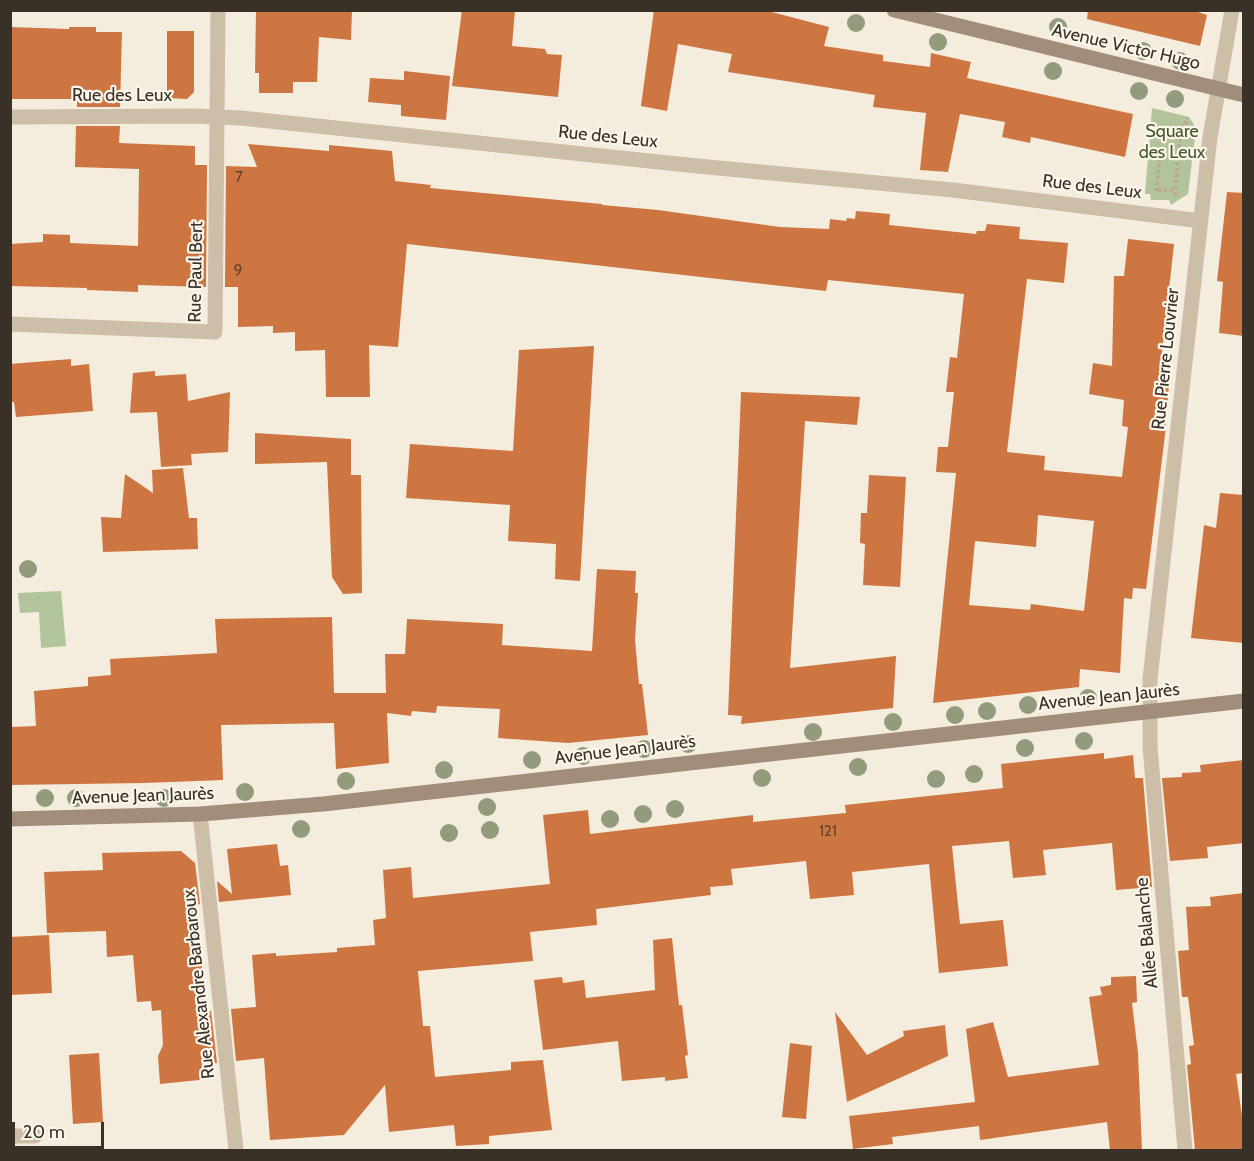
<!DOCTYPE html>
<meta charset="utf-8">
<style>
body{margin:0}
#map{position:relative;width:1254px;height:1161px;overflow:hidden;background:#f4ecdd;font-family:Cabin,sans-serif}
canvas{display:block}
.frame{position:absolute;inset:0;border:12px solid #393028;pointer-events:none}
.scale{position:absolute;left:12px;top:1122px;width:92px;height:27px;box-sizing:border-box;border:3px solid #393028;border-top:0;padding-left:8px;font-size:18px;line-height:21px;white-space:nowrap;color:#393028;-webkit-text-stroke:4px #fbf5ea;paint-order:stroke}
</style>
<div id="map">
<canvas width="1254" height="1161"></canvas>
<div class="frame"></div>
<div class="scale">20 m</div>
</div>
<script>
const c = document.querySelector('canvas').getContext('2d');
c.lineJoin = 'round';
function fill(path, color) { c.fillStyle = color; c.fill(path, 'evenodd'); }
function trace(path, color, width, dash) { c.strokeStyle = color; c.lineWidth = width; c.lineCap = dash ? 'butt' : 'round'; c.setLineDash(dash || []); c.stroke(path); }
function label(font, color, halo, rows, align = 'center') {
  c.font = font + ' Cabin,sans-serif'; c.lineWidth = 4.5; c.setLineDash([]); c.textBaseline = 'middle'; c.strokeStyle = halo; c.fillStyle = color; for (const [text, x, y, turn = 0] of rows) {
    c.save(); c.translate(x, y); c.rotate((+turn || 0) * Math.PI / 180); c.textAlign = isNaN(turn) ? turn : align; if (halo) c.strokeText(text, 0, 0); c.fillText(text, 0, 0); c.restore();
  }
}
const green = new Path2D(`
 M1152 108 1189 117 1196 128 1188 194 1171 205 1169 200H1151L1150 194H1145Z
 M61 591 66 646 41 648 39 612 20 613 18 593Z`);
const building = new Path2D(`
 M294 10H352L351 40 319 37 317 82H293V93H259V73H255L256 12H294Z
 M462 10H515L512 46 545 49 547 54 562 55 558 97 452 86Z
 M654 10H764L829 27 824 46 883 55V61L930 67 931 53 971 62 967 78 1133 114 1125 157 1031 137 1030 143 1002 137 1005 122 960 114 948 172 920 170 926 113 873 107 875 95 728 72 732 54 678 44 667 111 641 106Z
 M1088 10H1192L1207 15 1200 46 1087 19Z
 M10 27 69 29V27H96V32H122L120 107H77V99H10Z
 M167 31H194V92L187 99 167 98Z
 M404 71 450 76 446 120 401 116V105L368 102 370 78 404 80Z
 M76 126H120L119 143 195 146V165H207L206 287 138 285V292L87 290V288L10 286V244L43 242V234L70 235V243L138 246 139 169 75 167Z
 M248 144 329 151V145L392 151 395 181 431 185 430 188 602 204V205L658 210 780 227 829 229 830 219 846 221 847 218 855 219 856 211 890 214 889 225 976 234 977 231H985L987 224 1020 227 1019 239 1068 243 1064 283 1027 279 1007 452 1045 456 1044 470 1122 477 1128 427 1122 426 1124 400 1089 394 1093 363 1112 366 1114 276H1124L1128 239 1174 244 1160 371 1170 372 1165 435 1146 589 1133 588 1132 599 1124 598 1120 673 1080 669 1079 687 933 703 956 473 936 472 938 447H948L954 392H946L950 357 957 358 964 294 828 280 826 291 407 244 398 347 369 345 370 397H326L325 350 295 351V332L273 333V326L238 327V287H225L226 166 257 167ZM1038 515 1094 521 1084 611 1031 604 1030 610 969 605 975 541 1036 547Z
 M1227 192 1244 193V336L1219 333 1223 282 1217 281Z
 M594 346 580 581 555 579 556 544 508 541 510 505 406 498 410 444 513 451 519 350Z
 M71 359V366L89 364 93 411 16 417 14 402H10V364Z
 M155 371V376L186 374 188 401 230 392 228 452 191 454 192 465 161 467 157 412 130 413 133 373Z
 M741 392 860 397 857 425 805 421 790 668 896 656 893 708 741 724 742 716 728 715Z
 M255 433 351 439V475H361L362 593 343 594 332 577 327 462 255 464Z
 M183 468 189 518H197L198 549 103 552 101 517 121 518 125 474 153 493 152 470Z
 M869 475 906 477 900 587 863 585 865 544 860 543 861 513H867Z
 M1220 493 1244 495V643L1191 638 1204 525 1216 528Z
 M597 569 636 571 635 593H638L635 640 639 684H642L648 735 568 743 498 738 500 709 437 706 436 713 412 711 411 716 387 713 389 763 336 769 334 723 221 725 223 780 144 783 10 785V727L36 726 34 691 88 686V677L111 675 110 659 217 653 215 619 332 617 334 693H386L385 654H405L407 619 503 624 502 645 592 651Z
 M1104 753V759L1133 755 1135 778H1143L1152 887 1116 890 1112 843 1043 850 1046 875 1013 878 1009 841 952 846 960 924 1003 920 1008 966 939 973 929 864 852 872 854 895 810 899 806 861 731 869 733 885 710 887 711 895 596 909 597 925 530 932 533 961 418 971 423 1026H430L435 1077 511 1070V1062L543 1060 552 1130 489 1136V1144L456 1146 454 1125 389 1132 385 1085 344 1135 270 1140 264 1058 236 1061 231 1009 256 1007 252 955 276 953V956L337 952V948L375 945 373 920 386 918 383 870 411 867 413 898 550 884 543 815 588 810 590 834 753 815V822L846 813 845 805 1003 788 1001 764Z
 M1244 760V843L1207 847 1208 858 1170 861 1162 778 1182 777V773L1201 772 1200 765Z
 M277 844 280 866 288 865 291 895 219 902 217 881 232 894 227 849Z
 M181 851 195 863 200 904 196 905 206 1011H211L217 1063 208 1064 209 1079 160 1084 158 1056 163 1045 161 1010 152 1011 151 1001 137 1002 133 955 107 957 106 931 47 933 44 872 103 870 102 853Z
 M1244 893V1073L1236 1074 1244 1130V1150H1195L1187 1065 1191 1064 1189 1046 1194 1045 1188 997H1182L1178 951 1189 950 1186 907 1211 906 1210 897Z
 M49 935 52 993 10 995V937Z
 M672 938 679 1005H682L688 1055 685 1056 688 1078 665 1081V1077L622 1081 618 1041 543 1050 534 980 562 977 563 983 584 980 586 998 655 990 653 940Z
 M1136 976 1137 1002 1132 1003 1138 1053 1142 1150H1110L1107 1122 980 1140 979 1126 892 1137 893 1144 853 1149 849 1116 975 1102 966 1029 993 1022 1008 1077 1099 1065 1089 997 1102 995 1100 987 1111 985V977Z
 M835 1012 867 1055 904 1036 903 1031 945 1025 948 1056 847 1102Z
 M790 1043 812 1046 806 1119 782 1117Z
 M99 1053 103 1122 73 1124 69 1055Z`);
const path = new Path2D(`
 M1158 190H1175
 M1156 191 1163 132 1180 134
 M1175 195 1180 134 1188 118`);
const lane = new Path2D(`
 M10 1136H35`);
const street = new Path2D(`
 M10 117 195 116 241 118 697 166 953 190 1201 221
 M10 324 215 332 218 10
 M200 814 236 1150
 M1185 1150 1150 747V679L1210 137 1232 10`);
const secondary = new Path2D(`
 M894 10 1244 95
 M10 819 200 814 323 804 1244 701`);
const trees = [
 [856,23],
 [1058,27],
 [938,42],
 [1143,51],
 [1180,61],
 [1053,71],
 [1139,91],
 [1175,99],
 [28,569],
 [1088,698],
 [1028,705],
 [987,711],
 [955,715],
 [893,722],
 [813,732],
 [1084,741],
 [688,744],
 [1025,748],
 [644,749],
 [583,756],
 [532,760],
 [858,767],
 [444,770],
 [974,774],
 [762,778],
 [936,779],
 [346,781],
 [245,792],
 [45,798],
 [76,798],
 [164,798],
 [487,807],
 [675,809],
 [643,814],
 [610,819],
 [301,829],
 [490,830],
 [449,833]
];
const numberNames = [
 ["7",239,178],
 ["9",238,271],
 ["121",828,832]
];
const streetNames = [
 ["Avenue Victor Hugo",1126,47,13],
 ["Rue des Leux",122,96],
 ["Rue des Leux",608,137,6],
 ["Rue des Leux",1092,187,7],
 ["Rue Paul Bert",196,272,-89],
 ["Rue Pierre Louvrier",1166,359,-84],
 ["Avenue Jean Jaurès",1109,697,-6],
 ["Avenue Jean Jaurès",625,750,-7],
 ["Avenue Jean Jaurès",143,796,-2],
 ["Allée Balanche",1147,933,-95],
 ["Rue Alexandre Barbaroux",199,984,-96]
];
const parkNames = [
 ["Square",1172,132],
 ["des Leux",1172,153]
];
fill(green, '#b1c49b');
fill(building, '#cd7642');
trace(path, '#b9a892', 4, [3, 3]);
trace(lane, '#cdbea8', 15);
trace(street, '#cdbea8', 15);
trace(secondary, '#a18d79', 15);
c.fillStyle = '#929b7b';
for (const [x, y] of trees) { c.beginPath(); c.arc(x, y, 9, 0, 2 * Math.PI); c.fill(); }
label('15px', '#5e422e', null, numberNames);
label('18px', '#393028', '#fbf5ea', streetNames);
label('18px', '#42592a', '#fbf5ea', parkNames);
</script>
